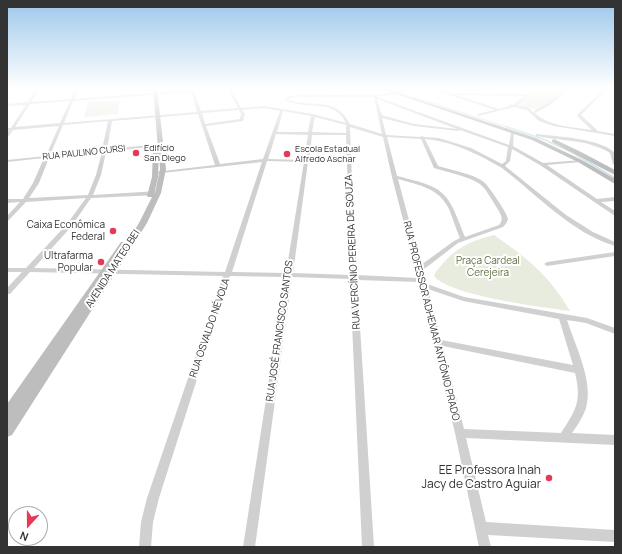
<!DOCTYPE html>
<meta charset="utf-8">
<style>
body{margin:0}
#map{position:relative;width:622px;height:554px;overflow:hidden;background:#fff;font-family:Manrope,sans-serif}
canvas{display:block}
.frame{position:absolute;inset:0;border:8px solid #333;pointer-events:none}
.north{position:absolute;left:8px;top:506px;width:40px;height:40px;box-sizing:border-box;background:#fff;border:1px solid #adadad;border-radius:50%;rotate:201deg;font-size:11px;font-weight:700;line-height:16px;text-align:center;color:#333}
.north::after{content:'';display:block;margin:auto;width:14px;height:18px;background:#e63857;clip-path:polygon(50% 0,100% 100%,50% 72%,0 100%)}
</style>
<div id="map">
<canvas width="622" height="554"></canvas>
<div class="frame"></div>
<div class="north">N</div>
</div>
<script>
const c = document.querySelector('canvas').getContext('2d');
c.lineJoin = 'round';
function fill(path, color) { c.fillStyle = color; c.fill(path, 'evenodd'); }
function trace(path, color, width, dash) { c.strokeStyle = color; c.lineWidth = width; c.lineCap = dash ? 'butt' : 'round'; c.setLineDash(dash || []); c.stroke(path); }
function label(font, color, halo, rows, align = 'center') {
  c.font = font + ' Manrope,sans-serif'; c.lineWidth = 4; c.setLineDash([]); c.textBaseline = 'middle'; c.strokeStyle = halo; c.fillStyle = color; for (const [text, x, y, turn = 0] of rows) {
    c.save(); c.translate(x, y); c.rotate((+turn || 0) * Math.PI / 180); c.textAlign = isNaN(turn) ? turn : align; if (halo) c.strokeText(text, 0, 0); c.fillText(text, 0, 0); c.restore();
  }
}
const green = new Path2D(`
 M538 88H567L553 100 537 110 515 104Z
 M120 100 118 114 84 117 88 102Z
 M494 235C527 258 549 275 570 311 542 307 450 296 434 276 435 272 438 269 441 266 456 247 471 241 494 235Z`);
const streamFar1 = new Path2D(`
 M387 88 399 91
 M402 93 510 128`);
const stream = new Path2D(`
 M507 127 543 139 573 153 615 178`);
const street = new Path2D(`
 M37 88H40L31 102 71 99 75 88H78L74 99 190 90 189 88H193V90L226 88 194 91 201 111 238 108 227 88H230L241 108 264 106 313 114 346 123C333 97 306 111 285 100L288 96 299 95H375L405 90 406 92 377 97 509 145 511 132 514 131 513 146 543 163 582 160V162H580L547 165 597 199 615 197V201L601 202 615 211V216L540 165 512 149 510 161 505 166 566 215 593 232 615 242V246C572 233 537 195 502 168 497 165 491 162 486 159 466 149 447 141 425 139L438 166C451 170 475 174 485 183 489 187 508 214 508 219 507 223 505 225 503 227L458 243 423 270 427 284 464 297 587 318 615 328V334L586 323 567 320C575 345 594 382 586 408 583 417 577 426 572 433L615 435V445L466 438 486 522 615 530V542L488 535 491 547H479L455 433 419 282 357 280 374 547H362L350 279 292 277 255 547H243L285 277 230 276 159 498 153 522 151 547H139L141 522 147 498 223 276 30 272 10 294H7V288L22 272H7V268H26L67 224 86 198 26 202 9 220 7 221V216L20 202 7 203V199H23L33 183 44 158 7 162V160L46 156 59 126 13 130 8 137H7V133L9 130H7V128H11L26 105 7 106V104L28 102ZM191 92 197 112 64 123 73 101ZM299 97H374L382 134 350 124C336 96 313 108 289 100L290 98ZM377 99 457 129 414 124 382 115ZM70 101 60 123 15 127 30 104ZM264 108 280 111 263 159 220 164 206 126 243 121 245 114 242 110ZM239 110 241 114 240 119 205 124 202 113ZM283 111 311 116 308 132H277ZM198 114 215 165 155 172H153V174L262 162 225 272 34 268 71 227 91 198 158 195 161 193 158 191 93 195 101 175 106 152 160 146 162 145 160 144 107 149 112 121ZM315 117 346 125V133L312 132ZM382 118 414 126 458 131 460 130 508 147 506 161 502 164 471 148 439 138 424 137 422 136 420 137 386 135ZM108 121 102 150 50 155 63 125ZM350 127 383 137 392 177 418 278 357 275 353 210ZM276 134 308 135 304 160 268 159ZM312 135H346L347 161 309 160ZM387 137 421 139 434 168C446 172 472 177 481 185 487 190 493 202 497 208 501 214 504 220 499 225L465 237C447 190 446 188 397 176ZM102 152 96 175 88 195 29 198 39 183 49 158ZM267 161 304 162 286 273 232 272ZM308 162 347 163 350 275 293 273ZM398 179C419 185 439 188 449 209 453 219 456 229 460 238L454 241 421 265ZM428 289 463 301 559 319 573 365 441 340ZM443 346 575 373C582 401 576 410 561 433L464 429Z
 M304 88H385L387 89 385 90Z
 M435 88H438L451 93 526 94 533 88H536L517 105 529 108 533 112 548 103 567 88H570L550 105 535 113C550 127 573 127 592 130L580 119 577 115 605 88H608L581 115 598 131 615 134V136L554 126 539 121 527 110 514 107 478 116V114L495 110 437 91ZM457 95 524 96 513 105 509 104 510 106 499 109Z
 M537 134C559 137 598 138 614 152L615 165 613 164 610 153C588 139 560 141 536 136V134Z
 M615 252V256L547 266 544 264 547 262Z`);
const secondary = new Path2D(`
 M153 88H157L166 169 161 193 147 223 120 266 12 435 7 437V404L121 242H127L139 223 152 197H148L147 196 152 177 153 150 156 148 158 149ZM159 154 160 169 155 193 154 195 158 177Z
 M378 88H384L536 138 582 160 615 179V184L578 162 532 140Z
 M554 139 583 153 615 170V175L552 142V140Z`);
const markers = [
 [136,153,4,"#e63857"],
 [287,154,4,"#e63857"],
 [113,231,4,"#e63857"],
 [101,262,4,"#e63857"],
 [549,478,4,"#e63857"]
];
const farPoinames = [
 ["Edifício",144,148],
 ["San Diego",144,158],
 ["Escola Estadual",295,149],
 ["Alfredo Aschar",295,159]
];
const farStreetnames = [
 ["RUA PAULINO CURSI",84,153,-6]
];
const poiNames = [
 ["Caixa Econômica",105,225],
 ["Federal",105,237],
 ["Ultrafarma",93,256],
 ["Popular",93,268]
];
const streetNames = [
 ["RUA VERCÍNIO PEREIRA DE SOUZA",353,252,-93],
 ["AVENIDA MATEO BEI",113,269,-57],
 ["RUA PROFESSOR ADHEMAR ANTÔNIO PRADO",431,321,76],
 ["RUA OSVALDO NÉVOLA",210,328,-71],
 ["RUA JOSÉ FRANCISCO SANTOS",280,331,-82]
];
const parkNames = [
 ["Praça Cardeal",488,261],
 ["Cerejeira",488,273]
];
const nearPoinames = [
 ["EE Professora Inah",541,471],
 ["Jacy de Castro Aguiar",541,485]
];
fill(green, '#e7ecde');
trace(streamFar1, '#cbe3ec', 1);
trace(stream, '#cbe3ec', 1.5);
fill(street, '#d0d0d0');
fill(secondary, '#bdbdbd');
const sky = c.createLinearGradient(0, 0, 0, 166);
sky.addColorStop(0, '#9cc7ea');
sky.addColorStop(0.53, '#fff');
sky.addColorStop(1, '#ffffff00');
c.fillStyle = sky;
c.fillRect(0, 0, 622, 166);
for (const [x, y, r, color] of markers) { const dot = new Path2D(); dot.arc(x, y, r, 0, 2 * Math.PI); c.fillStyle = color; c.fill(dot); trace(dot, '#fff', 1.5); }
label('9px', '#333', '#fff', farPoinames, 'left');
label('9px', '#333', '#fff', farStreetnames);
label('10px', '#333', '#fff', poiNames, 'right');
label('10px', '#333', '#fff', streetNames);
label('10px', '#5b703f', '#fff', parkNames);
label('12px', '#333', '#fff', nearPoinames, 'right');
</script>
